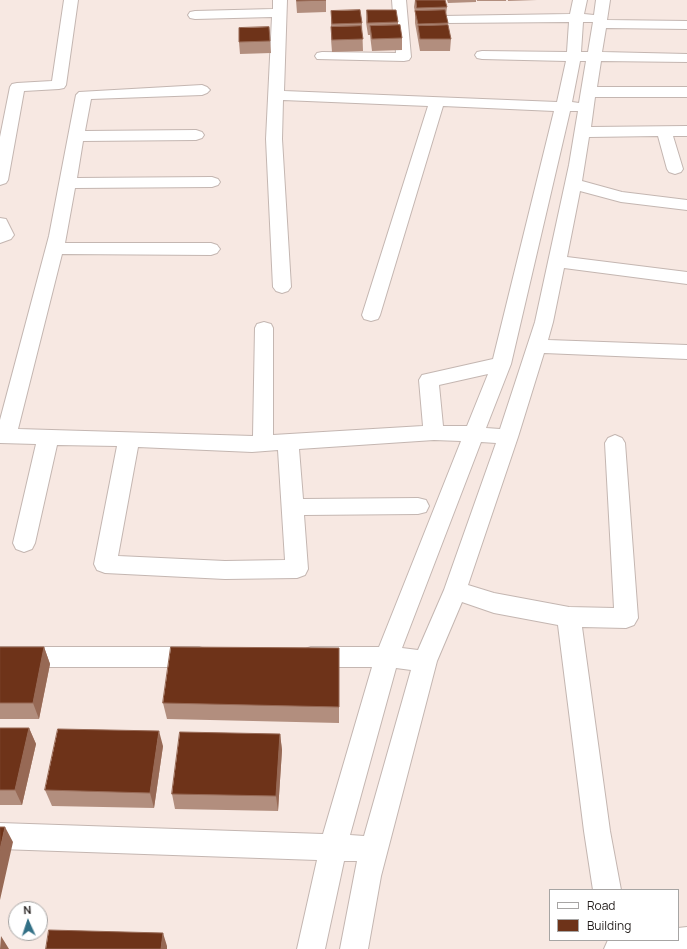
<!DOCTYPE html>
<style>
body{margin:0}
#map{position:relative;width:687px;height:949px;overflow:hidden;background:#f7e8e2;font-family:Manrope,sans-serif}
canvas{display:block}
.legend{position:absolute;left:549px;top:889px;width:130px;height:52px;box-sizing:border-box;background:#fff;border:1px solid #a7a5a4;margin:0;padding:5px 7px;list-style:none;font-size:12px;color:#221d1b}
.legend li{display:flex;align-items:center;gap:8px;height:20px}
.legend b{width:20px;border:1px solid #a7a5a4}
.north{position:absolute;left:8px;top:901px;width:40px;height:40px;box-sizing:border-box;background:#fff;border:1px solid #a7a5a4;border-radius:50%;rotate:357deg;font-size:11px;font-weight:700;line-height:16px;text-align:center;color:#221d1b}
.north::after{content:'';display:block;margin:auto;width:14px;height:18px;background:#327086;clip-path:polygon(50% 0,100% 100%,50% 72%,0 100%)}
</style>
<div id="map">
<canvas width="687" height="949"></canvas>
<ul class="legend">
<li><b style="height:5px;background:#fff"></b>Road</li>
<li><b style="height:11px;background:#6e3319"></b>Building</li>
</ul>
<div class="north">N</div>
</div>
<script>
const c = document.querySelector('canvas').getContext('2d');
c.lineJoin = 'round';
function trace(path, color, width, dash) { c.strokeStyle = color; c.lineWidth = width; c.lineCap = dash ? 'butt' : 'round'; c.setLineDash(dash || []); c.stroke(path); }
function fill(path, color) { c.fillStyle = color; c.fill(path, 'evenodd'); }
const minor = new Path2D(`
 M64 0H78L66 85 64 88 59 89 24 91 8 180 6 183 0 185V137L10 87 12 84 17 83 52 81Z
 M273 0H287L284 91 557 102 566 61 482 59 477 58 475 55 477 52 482 51 567 52 569 22 447 23 442 22 440 19 442 16 570 14 573 0H587L584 14 594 15 596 0H610L607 20 687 21V29L606 28 602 52 687 54V62L601 61 597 87H687V97H595L591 127 687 126V136H673L683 169 681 172 675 174 669 172 667 169 658 136 589 137 582 181 622 192 687 200V210L621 202 580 191 567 257 687 272V284L564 268 553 322 548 340 687 345V359L544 353 518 437 468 585 494 593 569 607 614 608 605 443 608 438 615 435 622 438 625 443 638 618 634 625 626 628 582 627 610 831 621 890H593L584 831 558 625 494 613 462 602 437 661 381 876 368 949H340L357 861H344L325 949H297L317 860 0 849V823L323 834 372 667H311L303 664 299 657 303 650 311 647H379L461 441 434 440 299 449 303 499 418 498 426 500 429 506 426 512 418 514 304 515 308 569 305 575 297 578 225 579 105 573 97 570 94 564 117 446 57 445 35 543 32 549 24 552 16 549 13 543 36 444 0 443V420L49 236 76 95 79 92 202 85 207 87 210 90 207 93 202 95 91 99 85 131 196 130 202 132 204 135 202 138 196 140 83 141 77 178 212 177 218 179 220 182 218 185 212 187 75 188 65 243H211L217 245 220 249 217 253 211 255 62 254 18 429 253 436 255 328 257 324 264 322 271 324 273 328V435L423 426 419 380 422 375 493 359 554 111 443 106 380 315 378 319 371 321 364 319 362 315 428 106 283 100 282 139 291 287 288 291 282 293 276 291 273 287 266 139 272 17 195 19 190 18 188 15 190 12 195 11 273 9ZM583 22H593L588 52H581ZM580 61H586L579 103 572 102ZM570 111H578L569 165 535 322 500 429 486 428 511 364ZM488 374 467 426H443L439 385ZM481 442 496 443 444 590 418 650 402 648ZM138 447 252 452 278 450 285 560 225 561 118 556ZM396 668 411 670 364 836 350 835Z
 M392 0H406L411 57 409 60 404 61 317 59 315 56 317 53 322 52 396 53Z
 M0 218 6 219 14 235 11 239 0 243Z
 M0 647H199L207 650 211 657 207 664 199 667H0Z
 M687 927V949H604L608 940H678V928Z`);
const wall = new Path2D(`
 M296 0H326V12L297 13Z
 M415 0H445L447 7 446 16 448 23 447 25 451 39 450 51H420L415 23V12L414 7Z
 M447 0H476V2L448 3Z
 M477 0H506V1H477Z
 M508 0H537L508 1Z
 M367 10 398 22V25L402 38V50L372 51 370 35H368L366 22Z
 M331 11 362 23 363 51 332 52 331 39Z
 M269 27 271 53 240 54 239 42Z
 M0 647H44L50 664 39 719H0Z
 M339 648V723L167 719 163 703Z
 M0 728H29L36 744 22 805H0Z
 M280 734 282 750 278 811 175 809 172 794Z
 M163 746 154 808 52 806 45 790Z`);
const shadedWall = new Path2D(`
 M44 647 50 664 39 719 33 703Z
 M29 728 36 744 22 805 15 790Z
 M159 731 163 746 154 808 150 793Z
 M280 734 282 750 278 811 276 796Z
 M5 827 13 842 0 900V850Z
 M163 933 167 946V949H161Z
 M1 936 9 949H0Z`);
const building = new Path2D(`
 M297 0H326L297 1Z
 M416 0H445L447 7 417 8Z
 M360 10 362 23 332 24 331 11Z
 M367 10H396L398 22 368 23Z
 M445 10 448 23 418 24 415 11Z
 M400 25 402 38 372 39 370 26Z
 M448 25 451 39H420L418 26Z
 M361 26 363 39 332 40 331 27Z
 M269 27 270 41 239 42V28Z
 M0 647H44L33 703H0Z
 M171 647 339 648V707L163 703Z
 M0 728H29L15 790H0Z
 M58 729 159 731 150 793 45 790Z
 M180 732 280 734 276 796 172 794Z
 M0 827H5L0 850Z
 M49 930 163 933 161 949H46Z`);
trace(minor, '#c4b6b1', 2);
fill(minor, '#fff');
fill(wall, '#b28e7e');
fill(shadedWall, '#976955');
fill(building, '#6e3319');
trace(building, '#976955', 1);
</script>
